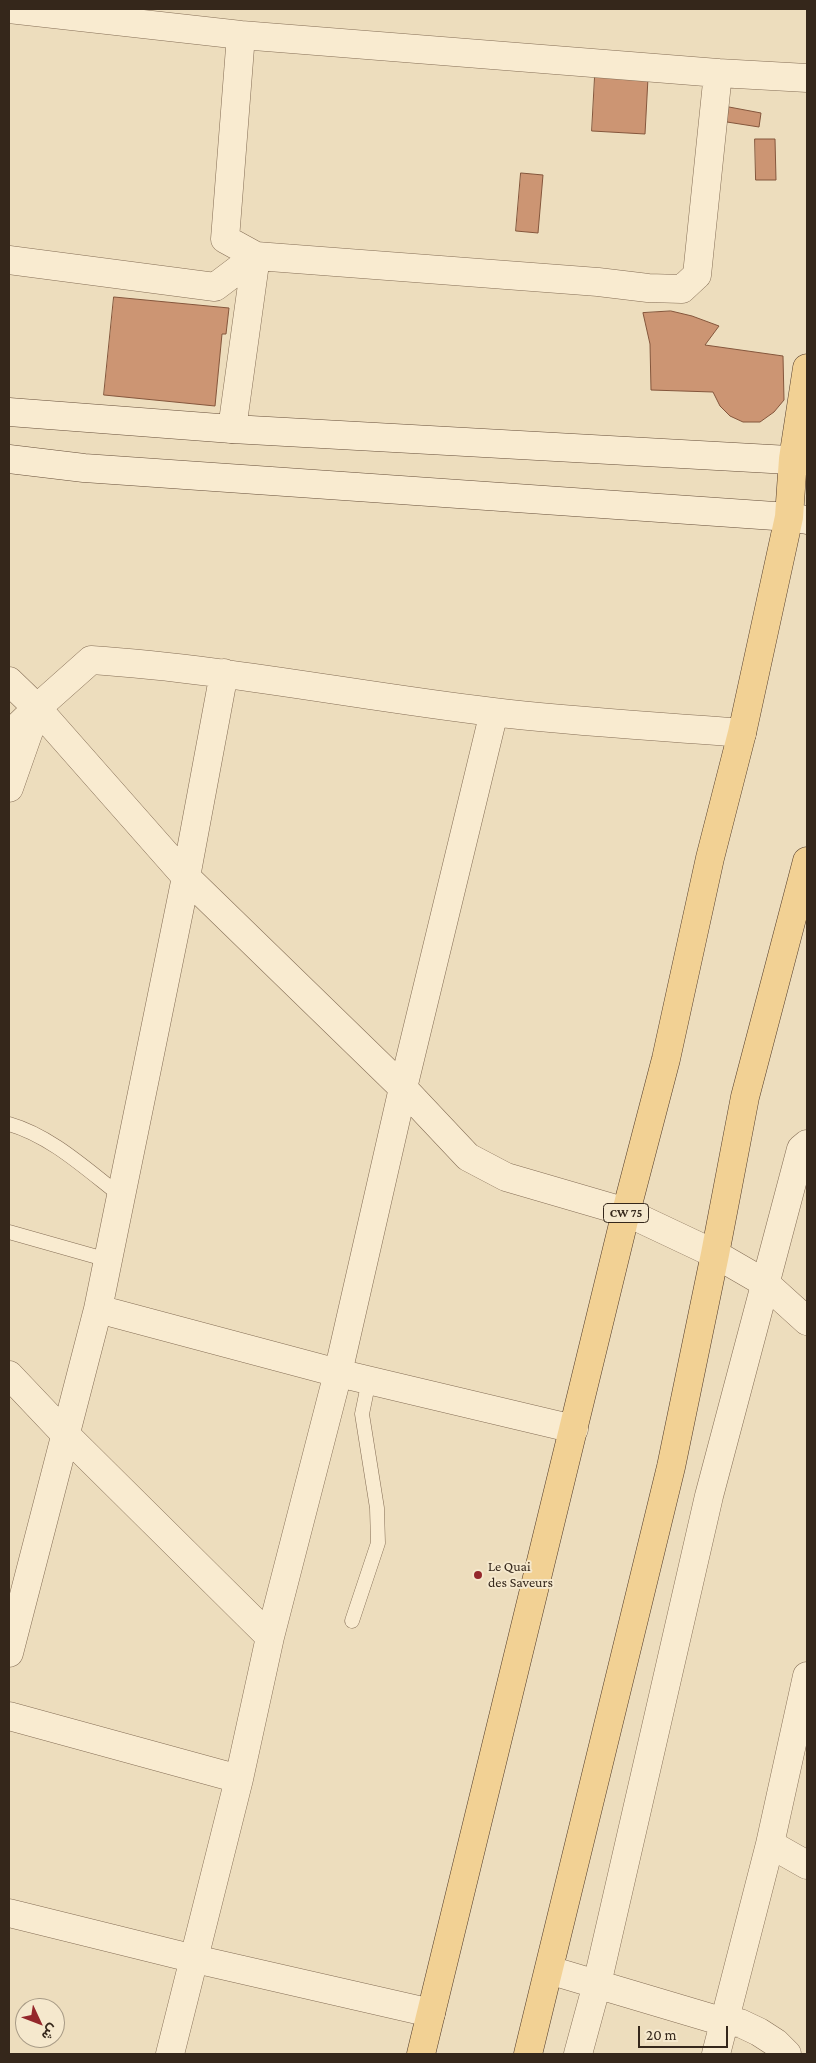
<!DOCTYPE html>
<meta charset="utf-8">
<style>
body{margin:0}
#map{position:relative;width:816px;height:2063px;overflow:hidden;background:#edddbd;font-family:"Crimson Pro",Vazirmatn,serif}
canvas{display:block}
.frame{position:absolute;inset:0;border:10px solid #35271b;pointer-events:none}
.north{position:absolute;left:15px;top:1998px;width:50px;height:50px;box-sizing:border-box;background:#f5e8cd;border:1px solid #a89b86;border-radius:50%;rotate:133deg;font-size:14px;font-weight:700;line-height:20px;text-align:center;color:#35271b}
.north::after{content:'';display:block;margin:auto;width:18px;height:22px;background:#94272b;clip-path:polygon(50% 0,100% 100%,50% 72%,0 100%)}
.scale{position:absolute;left:638px;top:2026px;width:90px;height:22px;box-sizing:border-box;border:2px solid #35271b;border-top:0;padding-left:6px;font-size:15px;line-height:18px;white-space:nowrap;color:#35271b;-webkit-text-stroke:4px #f5e8cd;paint-order:stroke}
</style>
<div id="map">
<canvas width="816" height="2063"></canvas>
<div class="frame"></div>
<div class="north">ش</div>
<div class="scale">20 m</div>
</div>
<script>
const c = document.querySelector('canvas').getContext('2d');
c.lineJoin = 'round';
function fill(path, color) { c.fillStyle = color; c.fill(path, 'evenodd'); }
function trace(path, color, width, dash) { c.strokeStyle = color; c.lineWidth = width; c.lineCap = dash ? 'butt' : 'round'; c.setLineDash(dash || []); c.stroke(path); }
function label(font, color, halo, rows, align = 'center') {
  c.font = font + ' "Crimson Pro",serif'; c.lineWidth = 4; c.setLineDash([]); c.textBaseline = 'middle'; c.strokeStyle = halo; c.fillStyle = color; for (const [text, x, y, turn = 0] of rows) {
    c.save(); c.translate(x, y); c.rotate((+turn || 0) * Math.PI / 180); c.textAlign = isNaN(turn) ? turn : align; if (halo) c.strokeText(text, 0, 0); c.fillText(text, 0, 0); c.restore();
  }
}
const building = new Path2D(`
 M595 76 648 78 645 134 592 131Z
 M729 107 761 113 759 127 727 122Z
 M755 139H775L776 180H756Z
 M521 173 543 175 538 233 516 231Z
 M114 297 229 308 226 334H222L215 406 104 395Z
 M671 311 692 316 719 326 705 345 783 356 784 400 774 412 760 422H743L730 416 720 406 713 392 651 390 650 344 643 313Z`);
const lane = new Path2D(`
 M9 1124C51 1136 86 1169 121 1196
 M9 1232 108 1260
 M352 1621 378 1543 377 1508 362 1414 369 1380`);
const street = new Path2D(`
 M9 9 241 35 718 73 807 78
 M241 35 225 239 256 256 598 282 648 288 682 289 697 275 718 73
 M9 260 215 287 256 256
 M232 429 256 256
 M9 681 37 708 186 877 403 1088 468 1157 506 1177 626 1212 715 1254 765 1283 807 1321
 M9 735 37 708 91 660C226 669 358 696 493 712 575 722 659 726 742 733
 M9 788 35 714
 M98 1309 338 1373 574 1429
 M9 1375 66 1435 270 1637
 M9 1653 98 1309 186 877 224 673
 M9 1716 239 1779
 M770 1844 807 1865
 M9 1913 195 1959 431 2013
 M549 1970 724 2022 740 2023 759 2032 776 2043 787 2054
 M170 2054 239 1779 270 1637 338 1373 403 1088 494 712
 M578 2054 597 1984 709 1496 801 1149 807 1144
 M716 2054 770 1844 807 1676`);
const secondary = new Path2D(`
 M9 412 232 429 807 461
 M9 459 84 468 789 517 807 520`);
const primary = new Path2D(`
 M421 2054 626 1212 666 1059 710 858 742 733 789 517 793 459 807 368
 M528 2054 671 1467 715 1254 745 1097 807 861`);
const markers = [
 [478,1575,5,"#94272b"]
];
const shields = [
 [626,1213,45]
];
const shieldNames = [
 ["CW 75",626,1213]
];
const poiNames = [
 ["Le Quai",488,1567],
 ["des Saveurs",488,1583]
];
fill(building, '#cc9573');
trace(building, '#84563c', 1);
trace(lane, '#856e56', 15);
trace(street, '#856e56', 29);
trace(secondary, '#674f3a', 29);
trace(primary, '#533c2b', 29);
trace(lane, '#f9ebd0', 14);
trace(street, '#f9ebd0', 28);
trace(secondary, '#f9ebd0', 28);
trace(primary, '#f2d194', 28);
for (const [x, y, r, color] of markers) { const dot = new Path2D(); dot.arc(x, y, r, 0, 2 * Math.PI); c.fillStyle = color; c.fill(dot); trace(dot, '#f5e8cd', 2); }
for (const [x, y, w] of shields) { const box = new Path2D(); box.roundRect(x - w / 2, y - 9.5, w, 19, 4); c.fillStyle = '#f5e8cd'; c.fill(box); trace(box, '#35271b', 1); }
label('bold 12px', '#35271b', null, shieldNames);
label('14px', '#35271b', '#f5e8cd', poiNames, 'left');
</script>
